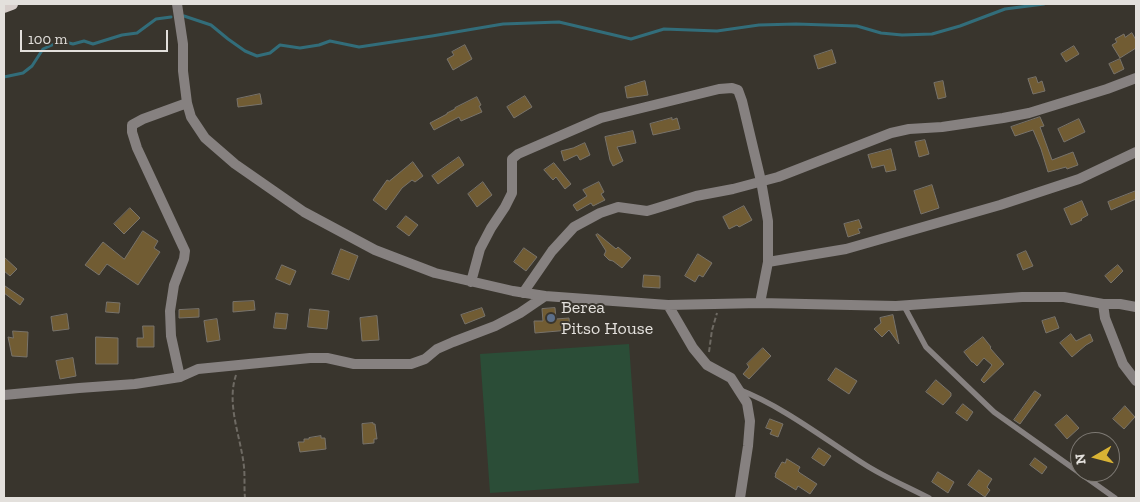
<!DOCTYPE html>
<style>
body{margin:0}
#map{position:relative;width:1140px;height:502px;overflow:hidden;background:#39352d;font-family:"Zilla Slab",serif}
canvas{display:block}
.frame{position:absolute;inset:0;border:5px solid #e3e0dc;pointer-events:none}
.north{position:absolute;left:1070px;top:432px;width:50px;height:50px;box-sizing:border-box;background:#39352d;border:1px solid #7d7973;border-radius:50%;rotate:262deg;font-size:14px;font-weight:700;line-height:20px;text-align:center;color:#e3e0dc}
.north::after{content:'';display:block;margin:auto;width:18px;height:22px;background:#d9b334;clip-path:polygon(50% 0,100% 100%,50% 72%,0 100%)}
.scale{position:absolute;left:20px;top:30px;width:148px;height:22px;box-sizing:border-box;border:2px solid #e3e0dc;border-top:0;padding-left:6px;font-size:15px;line-height:18px;white-space:nowrap;color:#e3e0dc;-webkit-text-stroke:4px #39352d;paint-order:stroke}
</style>
<div id="map">
<canvas width="1140" height="502"></canvas>
<div class="frame"></div>
<div class="north">N</div>
<div class="scale">100 m</div>
</div>
<script>
const c = document.querySelector('canvas').getContext('2d');
c.lineJoin = 'round';
function fill(path, color) { c.fillStyle = color; c.fill(path, 'evenodd'); }
function trace(path, color, width, dash) { c.strokeStyle = color; c.lineWidth = width; c.lineCap = dash ? 'butt' : 'round'; c.setLineDash(dash || []); c.stroke(path); }
function label(font, color, halo, rows, align = 'center') {
  c.font = font + ' "Zilla Slab",serif'; c.lineWidth = 4; c.setLineDash([]); c.textBaseline = 'middle'; c.strokeStyle = halo; c.fillStyle = color; for (const [text, x, y, turn = 0] of rows) {
    c.save(); c.translate(x, y); c.rotate((+turn || 0) * Math.PI / 180); c.textAlign = isNaN(turn) ? turn : align; if (halo) c.strokeText(text, 0, 0); c.fillText(text, 0, 0); c.restore();
  }
}
const green = new Path2D(`
 M629 344 639 483 490 493 480 354Z`);
const stream = new Path2D(`
 M184 16 211 25 228 39 245 51 257 56 270 53 280 45 300 48 319 45 330 41 359 47 432 36 503 24 559 22 631 39 664 29 717 31 759 25 796 24 857 26 881 33 902 35 932 34 960 26 1005 9 1044 4
 M4 77 23 73 32 66 43 49 61 41 73 44 84 41 93 44 122 35 137 33 156 19 171 17`);
const building = new Path2D(`
 M1132 33 1136 40V48L1120 58 1112 45 1117 42 1115 39 1124 34 1125 37Z
 M465 45 472 59 453 70 447 59 454 55 452 52Z
 M1074 46 1079 54 1066 62 1061 54Z
 M832 50 836 63 818 69 814 56Z
 M1120 59 1124 69 1114 74 1109 64Z
 M1036 77 1038 83 1042 81 1045 91 1033 94 1028 79Z
 M645 81 648 95 627 98 625 87Z
 M943 81 946 97 938 99 934 83Z
 M260 94 262 104 238 107 237 99Z
 M525 96 532 107 514 118 507 107Z
 M477 97 481 105 479 106 482 112 461 121 459 117 434 130 430 123 447 114V113L455 109V108Z
 M1040 117 1044 126 1040 127 1052 160 1073 152 1078 165 1067 169 1066 167 1048 172 1041 149 1033 130 1015 136 1011 127Z
 M672 118V120L677 118 680 129 653 135 650 124Z
 M1079 119 1085 132 1064 142 1058 129Z
 M633 131 636 143 617 147 623 161 613 166 610 160 605 137Z
 M925 140 929 154 919 157 915 142Z
 M585 143 590 155 580 160 577 155 564 161 561 151 573 148Z
 M891 149 896 170 886 172 884 165 872 168 868 155Z
 M459 157 464 165 438 184 432 176Z
 M413 162 423 176 415 182 412 180 402 188 386 210 373 200 387 180 389 181Z
 M554 163 571 184 565 189 556 177 553 180 544 170Z
 M483 182 492 195 477 207 468 194Z
 M599 182 604 192 601 194 605 200 593 206 591 203 577 211 573 205 587 196 583 190Z
 M932 185 939 208 921 214 914 191Z
 M1136 191V199L1111 210 1108 202Z
 M1082 201 1088 215 1081 219 1082 220 1071 225 1064 209Z
 M744 206 752 220 739 227 737 225 729 229 723 217Z
 M130 208 140 218 124 234 114 224Z
 M406 216 418 225 409 236 397 227Z
 M859 220 862 228 858 229 860 233 848 237 844 224Z
 M143 231 158 241 154 248 160 252 138 285 107 264 99 275 85 265 103 242 124 259Z
 M598 234 616 249 618 247 631 258 622 268 613 261 609 260 604 255 606 251 596 235Z
 M524 248 537 257 526 271 514 262Z
 M341 249 358 256 349 280 332 274Z
 M1026 251 1033 266 1023 270 1017 255Z
 M698 254 712 263 703 277 699 275 695 282 685 276Z
 M4 257 17 269 10 276 4 271Z
 M282 265 296 271 290 285 276 279Z
 M1118 265 1123 271 1111 283 1105 276Z
 M644 275 660 276V288L643 287Z
 M5 286 24 299 20 305 4 293V288Z
 M254 301 255 310 233 312V302Z
 M107 302 120 303 119 313 106 312Z
 M482 308 485 316 465 324 461 315Z
 M555 308 556 319 569 318 570 330 535 333 534 321H543L542 309Z
 M199 309V317L179 318V310Z
 M310 309 329 311 327 329 308 327Z
 M276 313 288 314 286 329 274 328Z
 M67 314 69 329 53 331 51 317Z
 M893 315 899 344 889 330 882 337 874 329 881 323 880 318Z
 M377 316 379 340 362 341 360 318Z
 M1055 317 1059 328 1046 333 1042 321Z
 M217 319 220 340 207 342 204 321Z
 M143 326H154V347H137V338H143Z
 M13 331 28 332 27 357 12 356 8 337 13 338Z
 M1071 334 1076 341 1090 334 1093 341 1086 345 1072 357 1060 343Z
 M96 337 118 338V364H96Z
 M983 337 991 347 990 348 1004 364 984 383 981 380 992 365 984 358 977 366 973 362H972L964 352Z
 M763 348 771 356 749 379 743 374 749 367 747 364Z
 M73 358 76 376 60 379 56 361Z
 M836 368 857 381 849 394 828 380Z
 M936 380 951 393V396L943 405 926 392Z
 M1035 391 1041 395 1020 424 1014 420Z
 M963 404 973 412 967 421 956 413Z
 M1125 406 1135 417 1124 429 1113 419Z
 M1067 415 1079 428 1067 439 1055 425Z
 M770 419 783 424 778 437 770 434 772 430 766 428Z
 M373 423V424H375L377 439H374V443L363 444 362 424Z
 M321 436V438H325L326 449 300 452 298 442H304V439H309V438Z
 M819 448 831 456 824 466 812 458Z
 M1035 458 1047 467 1042 474 1030 465Z
 M787 459 800 467 798 471 800 473 817 484 810 494 798 486 796 490 775 477 776 474H775L782 462 785 463Z
 M979 470 992 479 987 487 990 490 985 497 968 485Z
 M938 472 954 482 948 493 932 482Z`);
const path = new Path2D(`
 M709 352 712 330 717 313
 M236 375C226 405 241 437 244 467 245 477 244 488 245 498`);
const lane = new Path2D(`
 M904 306 926 347 994 412 1115 498
 M738 389C784 407 823 438 864 464 884 477 908 487 929 498`);
const street = new Path2D(`
 M177 4 183 44V71L187 103 191 117 205 138 235 164 304 212 375 250 435 273 513 291 545 296 668 305 760 303 896 306 1022 297H1064L1103 304H1120L1136 307
 M768 262 846 249 1000 205 1079 179 1136 152
 M471 282 480 249 491 228 505 207 512 193V159L518 154 601 118 719 89 732 88 738 90 742 101 761 181 768 221V262L760 303
 M523 293 552 251 574 227 600 213 618 207 647 211 654 209 696 196 733 189 778 177 891 133 909 129 942 127 1003 118 1029 113 1107 89 1136 78
 M1103 304 1105 318 1123 364 1136 381
 M668 305 693 348 707 365 731 378 747 403 750 421 748 446 740 498
 M180 377 171 336 170 311 174 285 184 259 185 251 137 148 132 132V125L143 119 187 103
 M4 395 79 388 135 384 180 377 198 369 310 358H327L354 364H411L425 359 437 349 453 342 495 326 520 313 545 296`);
const primary = new Path2D(`
 M4 7 12 4`);
const markers = [
 [551,318,5,"#5c6f8a"]
];
const poiNames = [
 ["Berea",561,308],
 ["Pitso House",561,329]
];
fill(green, '#2b4d37');
trace(stream, '#326d7a', 3);
fill(building, '#715c33');
trace(building, '#78736b', 1);
trace(path, '#6e6a63', 2, [5, 2.5]);
trace(lane, '#868180', 5.5);
trace(street, '#868180', 10);
trace(primary, '#d6cdca', 12);
for (const [x, y, r, color] of markers) { const dot = new Path2D(); dot.arc(x, y, r, 0, 2 * Math.PI); c.fillStyle = color; c.fill(dot); trace(dot, '#39352d', 2); }
label('18px', '#e3e0dc', '#39352d', poiNames, 'left');
</script>
